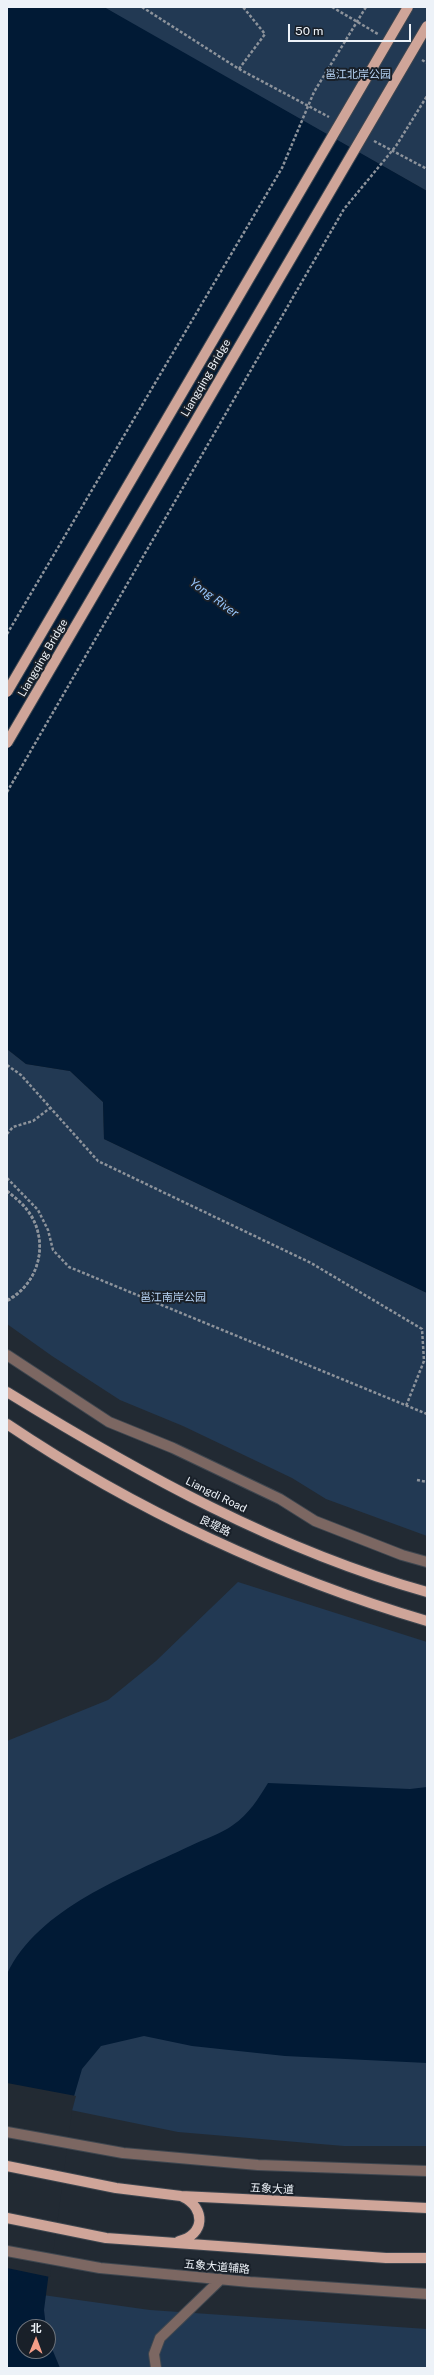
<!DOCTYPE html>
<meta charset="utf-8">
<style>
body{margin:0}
#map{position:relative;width:434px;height:2375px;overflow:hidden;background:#222a33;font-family:"Public Sans","Noto Sans SC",sans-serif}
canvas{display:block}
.frame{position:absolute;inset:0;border:8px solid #edf2f8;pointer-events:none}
.north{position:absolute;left:16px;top:2319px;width:40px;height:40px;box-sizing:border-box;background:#192029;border:1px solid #6e747c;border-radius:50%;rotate:1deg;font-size:11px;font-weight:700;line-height:16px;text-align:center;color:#edf2f8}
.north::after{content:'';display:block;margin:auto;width:14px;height:18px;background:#f49e88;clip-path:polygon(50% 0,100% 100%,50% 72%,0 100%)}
.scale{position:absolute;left:288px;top:24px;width:123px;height:18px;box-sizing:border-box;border:2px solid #edf2f8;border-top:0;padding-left:5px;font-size:12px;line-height:14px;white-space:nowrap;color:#edf2f8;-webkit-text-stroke:3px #192029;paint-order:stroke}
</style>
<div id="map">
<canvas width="434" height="2375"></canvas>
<div class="frame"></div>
<div class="north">北</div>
<div class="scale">50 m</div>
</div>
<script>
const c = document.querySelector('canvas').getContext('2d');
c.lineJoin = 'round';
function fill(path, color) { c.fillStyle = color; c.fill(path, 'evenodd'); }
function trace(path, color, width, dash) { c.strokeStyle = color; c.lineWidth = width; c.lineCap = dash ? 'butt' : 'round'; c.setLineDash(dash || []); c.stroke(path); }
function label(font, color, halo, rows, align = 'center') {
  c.font = font + ' "Public Sans","Noto Sans SC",sans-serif'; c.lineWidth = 4; c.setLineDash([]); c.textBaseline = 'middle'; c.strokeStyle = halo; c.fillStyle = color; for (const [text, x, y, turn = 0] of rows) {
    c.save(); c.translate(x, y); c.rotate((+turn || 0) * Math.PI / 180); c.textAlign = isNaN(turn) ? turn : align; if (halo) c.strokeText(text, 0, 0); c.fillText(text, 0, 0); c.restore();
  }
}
const green = new Path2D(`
 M104 7H427V191L131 24Z
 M7 1049 26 1064 70 1071 103 1102 104 1139 427 1293V1536L326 1499 292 1478 183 1426 120 1400 52 1356 7 1324Z
 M238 1582 427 1642V2146H344L178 2132 7 2097V1741L108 1700 156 1661Z
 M7 2290 150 2310 427 2329V2368H7ZM24 2327H48V2351H24Z`);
const water = new Path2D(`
 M7 7H104L427 191V1293L104 1139 103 1102 70 1071 26 1064 7 1049Z
 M268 1783 410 1789 427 1787V2063L285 2056 192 2046 144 2036 101 2046 82 2069 70 2110 44 2310 46 2327H24V2351H48V2339L60 2368H7V1974C38 1908 127 1876 190 1846 204 1839 221 1834 233 1825 249 1814 258 1799 268 1783Z`);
const pier = new Path2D(`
 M7 2083 76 2096 72 2111 50 2277 7 2268Z`);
const path = new Path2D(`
 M142 7 239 69 329 117
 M332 7 378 34
 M422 60 427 63
 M239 69 265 34 243 7
 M374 141 427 169
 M7 1065 21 1075 98 1161 311 1263 422 1329 424 1361 406 1406
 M7 1134 13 1127 33 1121 50 1108
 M7 1178 38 1210 48 1230 53 1250 69 1267 427 1414
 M7 1191C16 1198 25 1205 31 1215 49 1244 38 1285 7 1301
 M417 1480 427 1482`);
const minor = new Path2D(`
 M7 1355 109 1422 173 1448 280 1499 315 1521 402 1555 427 1562
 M7 2132 123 2153 258 2165 427 2171
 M7 2251 100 2268 250 2282 427 2294
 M156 2368 154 2354 160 2338 221 2279`);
const major = new Path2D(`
 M7 1392C139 1473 277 1550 427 1592
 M7 1424C133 1509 281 1578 427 1621
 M7 2166 116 2188 181 2196 427 2208
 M7 2218 106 2238 386 2258H427
 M179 2241C205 2235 206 2208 183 2197`);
const pathBridge = new Path2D(`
 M7 634 282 168 314 92 366 7
 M7 792 344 209 396 146 427 96
 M7 1191C15 1198 23 1204 29 1213 50 1243 39 1284 7 1300`);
const majorBridge = new Path2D(`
 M7 692 408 7
 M7 743 427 26`);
const parkNames = [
 ["邕江北岸公园",358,75],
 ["邕江南岸公园",173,1298]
];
const streetNames = [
 ["Liangqing Bridge",206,378,-60],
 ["Liangqing Bridge",43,658,-60],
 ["Liangdi Road",216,1495,26],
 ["良堤路",215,1526,25],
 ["五象大道",272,2189,3],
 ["五象大道辅路",217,2267,5]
];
const waterNames = [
 ["Yong River",214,598,36]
];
fill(green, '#223953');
fill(water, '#011a35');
fill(pier, '#222a33');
trace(minor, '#3e464f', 12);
trace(major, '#3e464f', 12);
trace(path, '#8d939b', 2.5, [3, 2]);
trace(minor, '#7c6762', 10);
trace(major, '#cfa599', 10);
trace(majorBridge, '#3e464f', 12, []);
trace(pathBridge, '#8d939b', 2.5, [3, 2]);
trace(majorBridge, '#cfa599', 10);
label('11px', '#b7d3f4', '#192029', parkNames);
label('11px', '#edf2f8', '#192029', streetNames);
label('italic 12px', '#97c6fc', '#192029', waterNames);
</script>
